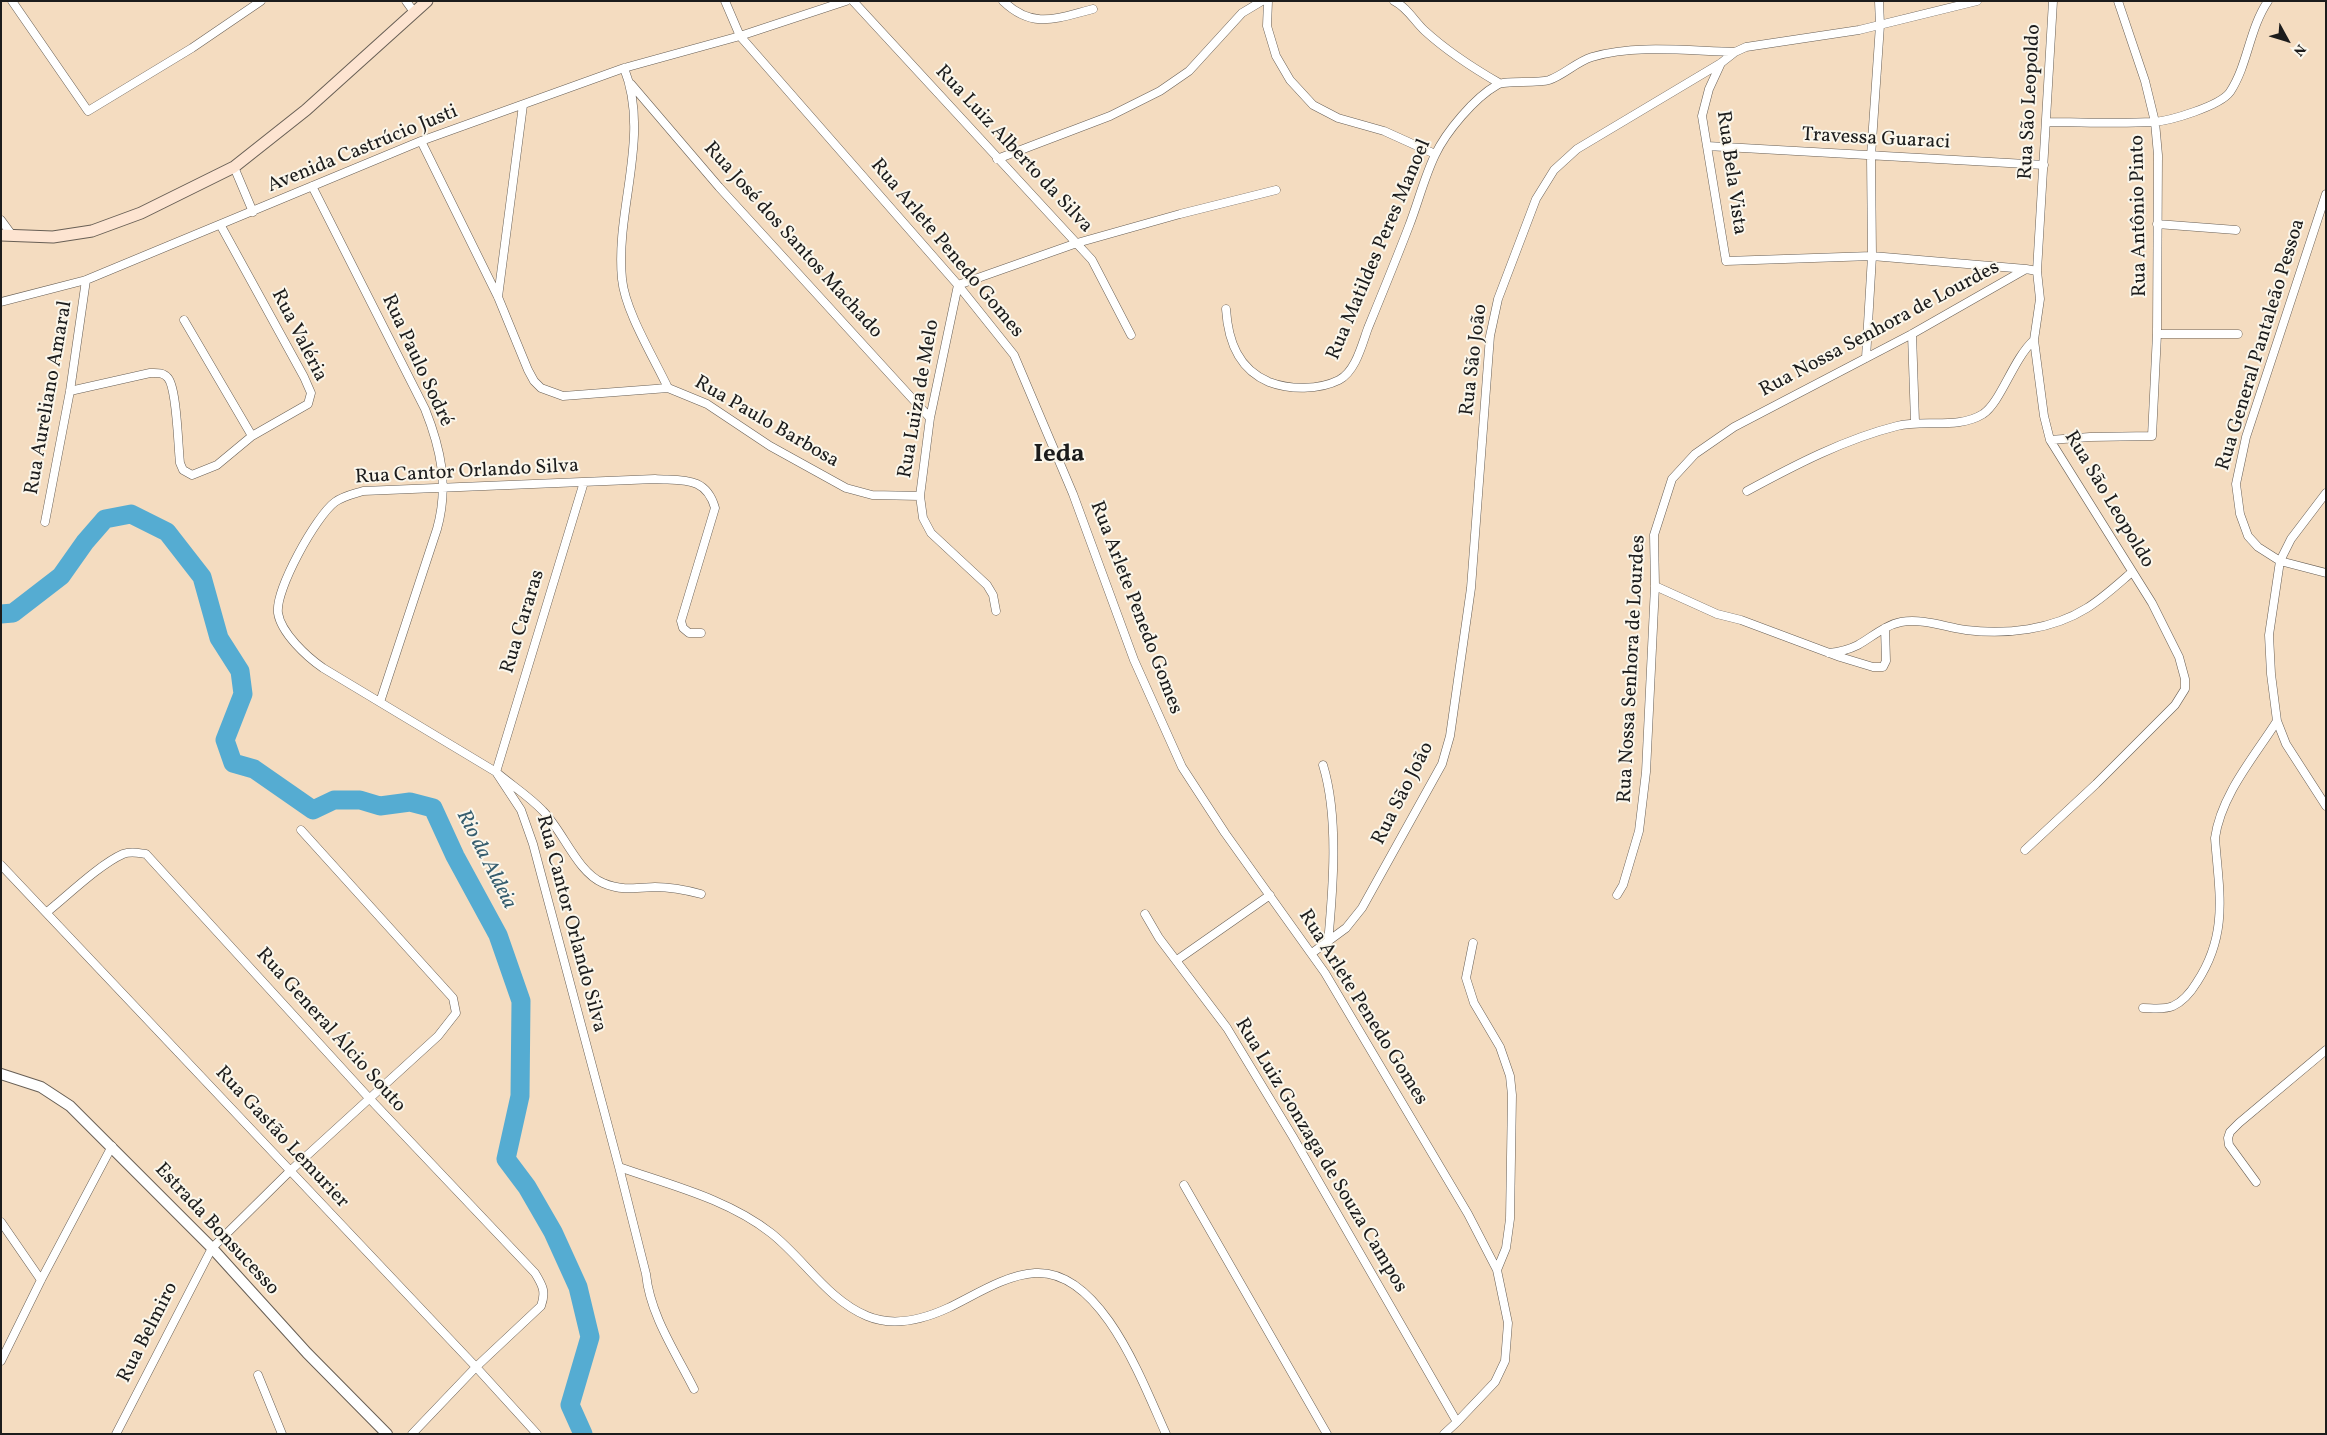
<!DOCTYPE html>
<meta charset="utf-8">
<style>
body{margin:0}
#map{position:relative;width:2327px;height:1435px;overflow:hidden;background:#f4dcc0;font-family:Vollkorn,serif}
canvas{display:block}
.frame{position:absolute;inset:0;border:2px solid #1c1c1c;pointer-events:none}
.north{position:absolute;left:2262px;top:15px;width:50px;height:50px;-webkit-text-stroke:4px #fbf7ec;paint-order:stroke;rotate:129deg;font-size:14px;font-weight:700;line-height:20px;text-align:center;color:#1c1c1c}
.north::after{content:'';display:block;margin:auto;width:18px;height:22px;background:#1c1c1c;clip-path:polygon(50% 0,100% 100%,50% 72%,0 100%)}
</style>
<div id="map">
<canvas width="2327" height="1435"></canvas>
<div class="frame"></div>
<div class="north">N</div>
</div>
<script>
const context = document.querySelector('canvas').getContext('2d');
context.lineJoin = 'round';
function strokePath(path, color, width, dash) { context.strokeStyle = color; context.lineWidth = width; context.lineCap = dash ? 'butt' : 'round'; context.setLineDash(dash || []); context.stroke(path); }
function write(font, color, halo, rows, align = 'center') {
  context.font = font + ' Vollkorn,serif'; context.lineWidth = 4; context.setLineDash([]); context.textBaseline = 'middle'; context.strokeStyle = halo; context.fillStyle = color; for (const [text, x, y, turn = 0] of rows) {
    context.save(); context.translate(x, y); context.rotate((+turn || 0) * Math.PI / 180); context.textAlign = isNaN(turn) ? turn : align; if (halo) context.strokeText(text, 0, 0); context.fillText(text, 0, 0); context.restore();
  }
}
const river = new Path2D(`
 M1,614l12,-1 48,-37 24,-34 20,-23 26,-5 36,18 35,45 17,61 21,33 3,23 -18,46 8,23 21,6 59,41 21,-10h26l20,6 30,-4 23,6 22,48 43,79 23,66 -1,95 -14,63 21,28 26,45 25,55 12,50 -20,68 13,29`);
const minor = new Path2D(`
 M12,1l76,110 104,-63 69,-47
 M406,1l8,11
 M725,1l15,35 218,249 56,70 59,139 61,166 48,107 43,66 100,140 143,241 29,56 11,53 -3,38 -10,21 -38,40 -13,12
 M853,1l239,259 39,75
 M1003,1c30,29 54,17 90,8
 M1268,1l-1,25 9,30 14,24 23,25 25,13 46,13 51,23
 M1394,1c14,7 20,20 31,30 22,20 48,37 74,52
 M1721,63l-12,26 -7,27 24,145 146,-5 154,13
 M624,68c27,68 -9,141 -2,211 3,32 32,79 46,109
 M631,84l88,103 211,231
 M2046,122c35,0 71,2 107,0 17,-1 67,-16 77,-30 18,-27 19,-63 38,-91
 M421,141l77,156 30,73 6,11 7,7 22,8 105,-8 39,16 63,42 76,42 26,7 48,1
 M1707,146l337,19
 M997,159l113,-43 50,-25 29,-20 53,-58 20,-12
 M234,167l19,45
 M312,186l113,223c16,40 24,77 12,120l-57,173
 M2326,194l-80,243 -10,47 4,30 8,22 10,11 22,14 46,12
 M1,220l11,15
 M2157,224l79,6
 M498,297l25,-192
 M1,302l85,-22 335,-139 203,-73 116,-32 106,-35
 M1226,309c2,32 12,60 43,73 21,8 50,8 70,-2 17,-9 23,-36 29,-52 14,-34 28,-68 41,-102 9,-23 15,-48 26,-71 11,-23 39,-57 62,-70 7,-5 39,-1 52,-5 15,-5 27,-18 43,-23 43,-13 98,-6 143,-5
 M184,320l68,116
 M1912,334l3,88
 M2157,334h81
 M1866,358l6,-102 -1,-100 9,-131 -1,-24
 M70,391l80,-18c6,0 13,-1 18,5 9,11 10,68 12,85l3,7 9,5 25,-10 35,-29 56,-32 3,-11 -7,-16 -83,-151
 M2050,440l40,-3 62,-1 5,-102 1,-179 -3,-33 -10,-41 -27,-80
 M584,482l-88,290c15,13 33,24 47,39 20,20 34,61 60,72 18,8 34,5 52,4 16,0 31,3 46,7
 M1747,491c48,-26 98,-52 150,-65 28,-7 60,4 86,-12 18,-12 30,-55 51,-74
 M2326,493l-35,46 -11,22 -11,74 2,39 6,47 9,23 40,62
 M45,522l25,-131 16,-111
 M1655,586l62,28 24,6 99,37 33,10h10l3,-6 -1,-33
 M996,611l-3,-16 -6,-10 -56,-52 -8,-15 -3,-22 10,-78 28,-133 119,-42 103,-29 96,-24
 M1829,653c10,-1 19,-3 29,-8 14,-8 27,-20 43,-23 21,-4 44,5 65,8 40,5 86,0 121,-22 16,-10 31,-24 45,-36
 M1323,765c16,52 10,124 5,178
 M2025,850l71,-66 79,-79 10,-16v-10l-6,-22 -27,-54 -102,-163 -6,-24 -10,-76 6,-41 -3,-28 16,-270
 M1,865l475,502 61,67
 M1617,895l6,-10 16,-54 7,-59 9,-186 -1,-51 18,-56 23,-25 39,-27 178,-93 114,-65 11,2
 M47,912c20,-16 53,-48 76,-58 8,-3 15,-1 23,0l223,244 166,175c8,13 11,19 6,33l-65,61 -64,67
 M1145,914l14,24 68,90 66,109 164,285
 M1473,943l-7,35 8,25 26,44 10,29 2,19 -2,124 -4,29 -9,22
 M1312,953l34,-25 16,-20 80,-144 8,-28 21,-148 19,-252 8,-37 38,-100 18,-29 23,-21 144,-86 14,-11 11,-5 113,-17 118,-29
 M1177,960l93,-65
 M2143,1008c9,0 22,2 30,-2 11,-5 18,-14 24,-24 32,-49 22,-90 18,-144 6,-43 39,-81 62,-117
 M619,1167c51,18 109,32 152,66 33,26 57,67 96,83 26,11 57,3 81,-8 27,-13 57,-33 87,-35 67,-4 108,111 131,161
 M2256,1182l-27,-37 -1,-7 2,-6 9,-9 87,-73
 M1184,1185l143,249
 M1,1222l40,58
 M1,1361l40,-81 71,-134
 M258,1375l24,59
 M694,1389c-18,-36 -44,-74 -48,-115l-27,-107 -86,-323 -12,-34 -25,-38 -173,-104c-16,-11 -42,-35 -45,-55 -3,-23 38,-97 57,-111 8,-6 18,-8 28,-11l292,-12c28,2 51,-3 60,29l-34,113 2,7 6,5h12
 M116,1434l96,-186 78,-77 148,-135 18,-23 -3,-15 -152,-168`);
const tertiary = new Path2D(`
 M1,1074l40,13 29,19 142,142 95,105 80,81`);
const secondary = new Path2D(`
 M1,235l52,2 39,-6 49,-18 93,-46 72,-57 121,-109`);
const streetNames = [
 ["Rua São Leopoldo",2031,102,-87],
 ["Travessa Guaraci",1876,140,3],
 ["Avenida Castrúcio Justi",363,150,-22],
 ["Rua Luiz Alberto da Silva",1013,150,47],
 ["Rua Bela Vista",1730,173,82],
 ["Rua Antônio Pinto",2140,216,-91],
 ["Rua José dos Santos Machado",792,241,48],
 ["Rua Arlete Penedo Gomes",946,249,50],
 ["Rua Matildes Peres Manoel",1380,250,-67],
 ["Rua Nossa Senhora de Lourdes",1880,330,-28],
 ["Rua Valéria",298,336,63],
 ["Rua General Pantaleão Pessoa",2262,345,-73],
 ["Rua São João",1475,360,-83],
 ["Rua Paulo Sodré",416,361,65],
 ["Rua Aureliano Amaral",50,398,-80],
 ["Rua Luiza de Melo",920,399,-80],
 ["Rua Paulo Barbosa",766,423,30],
 ["Rua Cantor Orlando Silva",467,473,-3],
 ["Rua São Leopoldo",2108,500,59],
 ["Rua Arlete Penedo Gomes",1135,608,69],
 ["Rua Cararas",524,622,-73],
 ["Rua Nossa Senhora de Lourdes",1633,669,-87],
 ["Rua São João",1404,794,-63],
 ["Rua Cantor Orlando Silva",570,924,75],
 ["Rua Arlete Penedo Gomes",1362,1008,58],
 ["Rua General Álcio Souto",330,1031,48],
 ["Rua Gastão Lemurier",281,1138,47],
 ["Rua Luiz Gonzaga de Souza Campos",1320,1156,59],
 ["Estrada Bonsucesso",216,1230,47],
 ["Rua Belmiro",149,1333,-63]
];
const waterNames = [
 ["Rio da Aldeia",485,860,63]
];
const districtNames = [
 ["Ieda",1059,456]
];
strokePath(river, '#55acd2', 19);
strokePath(minor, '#685f55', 9);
strokePath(tertiary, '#685f55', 12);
strokePath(secondary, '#685f55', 13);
strokePath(minor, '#fff', 8);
strokePath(tertiary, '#fff', 10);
strokePath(secondary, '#fde4d1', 11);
write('20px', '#1c1c1c', '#fbf7ec', streetNames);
write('italic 21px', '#365d6e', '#fbf7ec', waterNames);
write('bold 25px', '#1c1c1c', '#fbf7ec', districtNames);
</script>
